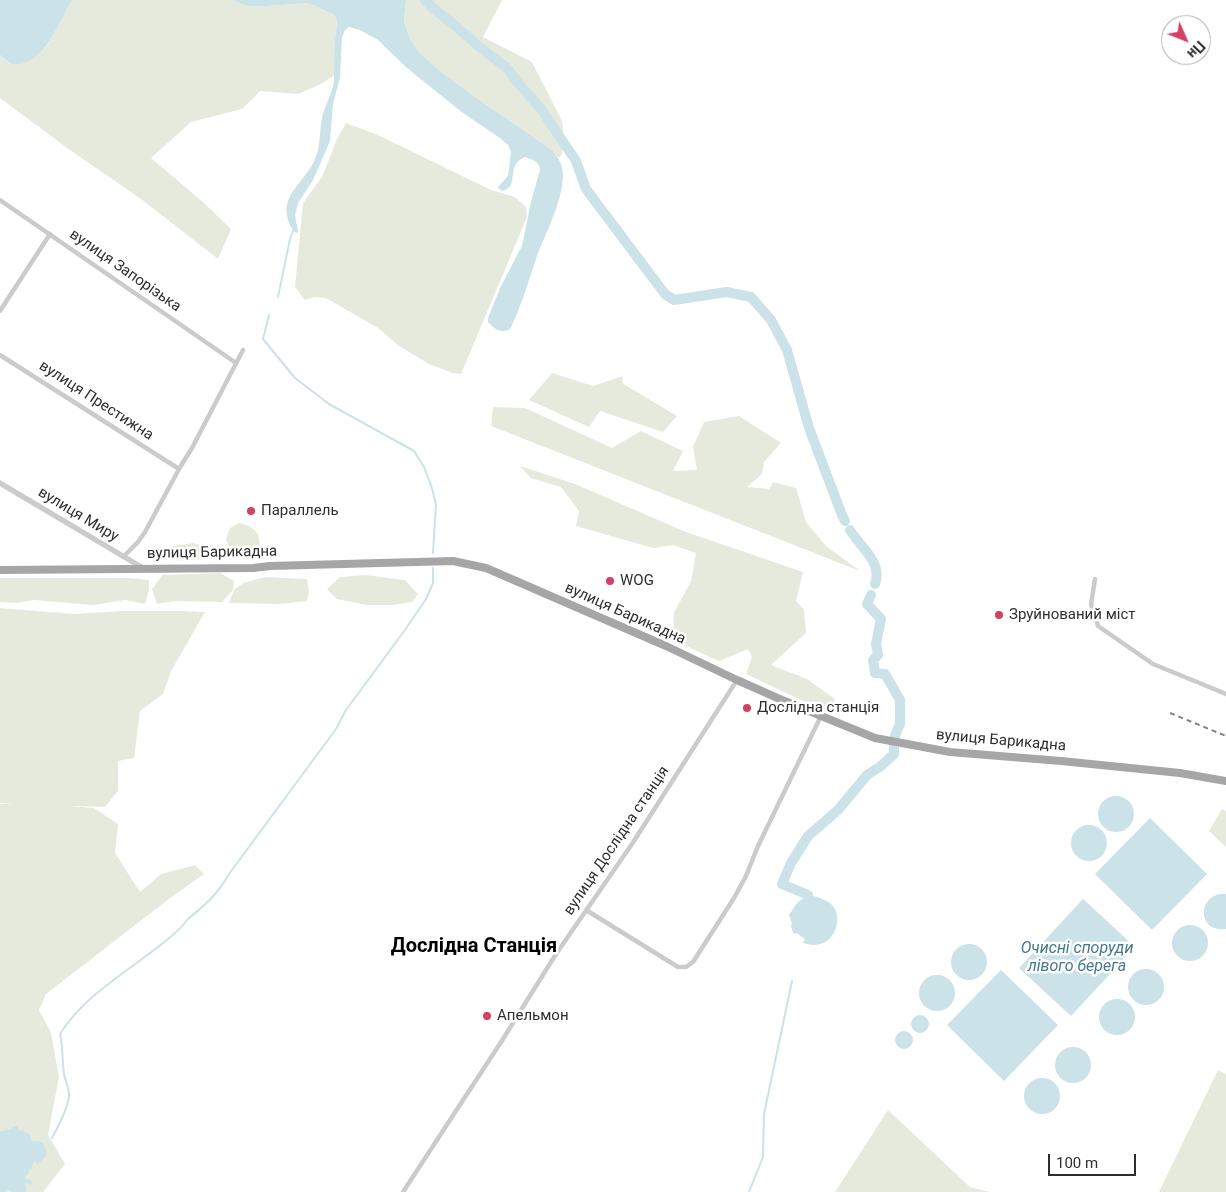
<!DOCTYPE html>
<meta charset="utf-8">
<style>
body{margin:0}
#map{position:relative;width:1226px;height:1192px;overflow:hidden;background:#fff;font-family:Roboto,sans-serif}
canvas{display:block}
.north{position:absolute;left:1161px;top:15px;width:50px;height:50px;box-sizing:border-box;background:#fff;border:1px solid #ababab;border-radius:50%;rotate:134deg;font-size:14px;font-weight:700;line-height:20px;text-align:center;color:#2e2e2e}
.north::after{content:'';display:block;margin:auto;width:18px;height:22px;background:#d54163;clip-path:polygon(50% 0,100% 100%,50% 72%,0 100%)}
.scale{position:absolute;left:1048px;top:1154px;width:88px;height:22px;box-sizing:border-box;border:2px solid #2e2e2e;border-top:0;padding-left:6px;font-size:15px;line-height:18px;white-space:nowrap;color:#2e2e2e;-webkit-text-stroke:4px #fff;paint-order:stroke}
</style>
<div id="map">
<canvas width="1226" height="1192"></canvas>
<div class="north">Пн</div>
<div class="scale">100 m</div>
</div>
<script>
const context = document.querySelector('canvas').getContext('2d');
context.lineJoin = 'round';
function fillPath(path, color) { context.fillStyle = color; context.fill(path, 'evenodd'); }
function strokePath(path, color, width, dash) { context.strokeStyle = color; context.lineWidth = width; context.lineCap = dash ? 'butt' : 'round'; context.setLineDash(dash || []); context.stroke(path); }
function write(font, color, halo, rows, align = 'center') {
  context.font = font + ' Roboto,sans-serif'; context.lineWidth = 5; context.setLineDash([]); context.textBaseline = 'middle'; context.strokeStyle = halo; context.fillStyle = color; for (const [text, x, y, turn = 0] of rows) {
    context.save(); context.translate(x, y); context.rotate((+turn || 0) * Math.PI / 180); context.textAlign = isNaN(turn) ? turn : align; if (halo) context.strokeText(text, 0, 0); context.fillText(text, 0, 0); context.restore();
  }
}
const green = new Path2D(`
 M73,0h160l34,6 38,-3 11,3 11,4 6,4 3,4 1,6 -2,16v35l-14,9 -23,10 -38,-3 -18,18 -51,13 -40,36 53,45 27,26 -13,30 -77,-60 -71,-49 -70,-52v-43l8,7 37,-14 6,-9 16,-30z
 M406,0h96l-19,37 49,25 30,59 2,17 -2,16 -3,4 -7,-8 -81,-56 -32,-24 -18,-16 -11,-14 -6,-19z
 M346,123l32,12 113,55 24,7 11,10 1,10 -66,157 -8,-1 -24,-9 -30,-18 -21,-18 -52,-30 -11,-1 -10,3 -10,-13 8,-84 19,-26 15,-38z
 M552,373l41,13 30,-10 -1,7 55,33 -14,16 -63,-21 -11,16 -60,-27z
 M493,407l32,1 87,40 29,-17 42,20 -10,20 24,-1 -4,-23 11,-25 35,-6 42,27 -17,19 -2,12 -15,13 22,2 4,-7 23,6 10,34 20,24 34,25 -369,-145z
 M520,466l55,18 111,48 117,40 -7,29 8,9 2,23 -35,32 36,14 28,20 -4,15 -85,-40 6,-17 -4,-8 -29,12 -46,-21 1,-27 17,-32 5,-28 -23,-8 -20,3 -77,-22 3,-15 -18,-24 -30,-9z
 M239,523c4,1 9,2 13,5 9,6 9,17 4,27l-19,1 -7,-6 -4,-11 4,-11z
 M193,543l10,3h17v10c-17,5 -45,5 -62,3l-2,-7 6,-4z
 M220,573l14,8 -1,9 -11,12 -47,-1 -18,3 -5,-15 10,-14z
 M365,575l40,5 13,14 -6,8 -20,3h-25l-30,-6 -10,-10 13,-12z
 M265,577l42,2 2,12 -2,10 -28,3 -50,-1 5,-13 9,-7z
 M0,578h130l19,2v10l-4,14 -20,-4 -32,5 -59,-5 -18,3 -16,-1z
 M0,608l73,6 50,-3h61l21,1 -34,59 -8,23 -23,17 -6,47 -16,3v30l-13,16 -39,-1 28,2 24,16 -3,29 25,39 21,-18 34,-9 9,9 -34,24 -124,96 -7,16 12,23 8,44 -11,58 17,29 -22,28h-43v-388h14l-14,-1z
 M1222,809l4,2v36l-17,-16z
 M1218,1070l8,4v118h-67z
 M888,1110l82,77 19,5h-154z`);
const water = new Path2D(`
 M0,0h73c-16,22 -22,53 -49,63 -4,1 -8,2 -11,1 -5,-1 -9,-6 -13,-9z
 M233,0h173l-2,21 6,19 11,14 18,16 32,24 81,56c6,7 10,13 11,23 1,24 -16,58 -25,80 -9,26 -16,52 -28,76 -9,5 -16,0 -22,-7v-4l12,-30 22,-42 9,-44 9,-32c-1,-9 -7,-10 -15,-13 -21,9 -4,28 -22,34l-4,-2 -1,-2 10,-11 3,-24 -3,-7 -8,-7 -37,-25 -45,-36 -12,-10 -28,-27 -18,-10 -11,-3 -4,3 -3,7 -2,40 -7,27 -3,37 -17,39 -15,23 -3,12 3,17 -2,1c-7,-5 -11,-19 -9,-28 3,-16 21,-29 28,-46 6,-13 4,-27 7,-41 3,-13 10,-24 12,-37l1,-41 2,-16 -1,-6 -3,-4 -17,-8 -11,-3 -38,3h-19z
 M1098 814a18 18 0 1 1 36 0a18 18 0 1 1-36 0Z
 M1150,818l57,56 -55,56 -57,-56z
 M1071 843a18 18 0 1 1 36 0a18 18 0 1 1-36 0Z
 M1219,894h7v35c-25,4 -31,-28 -7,-35z
 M808,895c8,1 20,5 25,11 9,12 3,32 -10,37 -7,3 -13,2 -20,0l2,-4 -7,-5 -5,-1 -2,-7 1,-3 -3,-8 8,-12z
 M1083,899l52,48 -64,69 -52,-48z
 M1172 943a18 18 0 1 1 36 0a18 18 0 1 1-36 0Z
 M951 962a18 18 0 1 1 36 0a18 18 0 1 1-36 0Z
 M1128 987a18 18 0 1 1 36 0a18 18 0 1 1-36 0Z
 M1001,970l57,55 -54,56 -57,-56z
 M919 993a18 18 0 1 1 36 0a18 18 0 1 1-36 0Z
 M1099 1017a18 18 0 1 1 36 0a18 18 0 1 1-36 0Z
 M911 1024a9 9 0 1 1 18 0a9 9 0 1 1-18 0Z
 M895 1040a9 9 0 1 1 18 0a9 9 0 1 1-18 0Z
 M1055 1065a18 18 0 1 1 36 0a18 18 0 1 1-36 0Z
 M1024 1096a18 18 0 1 1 36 0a18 18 0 1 1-36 0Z
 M17,1126l2,4 5,1 1,2h3l3,4 1,5 6,-1 6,3c4,12 2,12 -6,20l-4,-3 -3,8h-3l1,4 -4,4v2l6,1 1,2v3l-6,-2v9h-15l-2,-2 -4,2h-5v-61l7,-1z`);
const stream = new Path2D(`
 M278,297l12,-58 3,-8
 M269,315l-6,24 32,39 34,26 85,47 10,16 7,18 5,19 -3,49
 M52,1138c6,-11 15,-29 17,-41 1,-8 -4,-16 -5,-23 -2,-14 -1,-27 -4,-40 28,-44 77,-67 115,-101 5,-4 9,-9 13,-14 17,-14 30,-25 41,-45l107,-145 10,-19 59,-80 21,-31 7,-16v-15
 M749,1192l14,-35 1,-43 28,-133`);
const river = new Path2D(`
 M425,0l8,8 25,20 24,21 24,18 13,17 22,25 35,52 10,28 79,105 9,6 53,-8 24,5 20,23 16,30 22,78 33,87 3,6
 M850,530c10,17 33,32 25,54
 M871,595l-4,9 14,15 -5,25 2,11 -5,5 2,13 10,1 15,26v24l-4,9 -1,3
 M808,895l-26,-11 9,-21 17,-27 30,-26 29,-35 14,-9 13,-12v-7`);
const minor = new Path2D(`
 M0,200l236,163
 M0,311l50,-77
 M0,355l179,114
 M123,557l15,-15 7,-10 34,-63 13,-21 51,-98
 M1095,579l-4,25 7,22 55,38 73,30
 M586,910l92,57h8l7,-5 41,-64 12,-22 12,-30 63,-130
 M403,1192l100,-153 53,-85 76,-110 105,-164`);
const tertiary = new Path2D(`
 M0,483l143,85`);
const primary = new Path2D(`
 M0,570l253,-2 17,-2 183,-5 33,7 180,78 71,34 45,20 93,38 75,14 111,9 119,12 46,8`);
const rail = new Path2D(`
 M1170,713l56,23`);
const markers = [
 [251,511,5,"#d54163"],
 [610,581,5,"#d54163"],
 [999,615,5,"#d54163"],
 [747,708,5,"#d54163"],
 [487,1016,5,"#d54163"]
];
const streetNames = [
 ["вулиця Запорізька",125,271,35],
 ["вулиця Престижна",96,401,33],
 ["вулиця Миру",78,515,31],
 ["вулиця Барикадна",212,553,-1],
 ["вулиця Барикадна",625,614,24],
 ["вулиця Барикадна",1001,741,5],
 ["вулиця Дослідна станція",617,841,-56]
];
const poiNames = [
 ["Параллель",261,511],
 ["WOG",620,581],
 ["Зруйнований міст",1009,615],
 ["Дослідна станція",757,708],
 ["Апельмон",497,1016]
];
const waterNames = [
 ["Очисні споруди",1077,949],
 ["лівого берега",1077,967]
];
const districtNames = [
 ["Дослідна Станція",474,947]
];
fillPath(green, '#e6eadd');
fillPath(water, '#cbe2e8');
strokePath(stream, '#cbe2e8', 2);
strokePath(river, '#cbe2e8', 10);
strokePath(minor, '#cbcbcb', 4.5);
strokePath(tertiary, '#cbcbcb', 5.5);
strokePath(primary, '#a6a6a6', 8);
strokePath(rail, '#838383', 2, [5, 4]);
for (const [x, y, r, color] of markers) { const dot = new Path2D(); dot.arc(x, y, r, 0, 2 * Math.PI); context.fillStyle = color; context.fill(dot); strokePath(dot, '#fff', 2); }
write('15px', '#2e2e2e', '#fff', streetNames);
write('15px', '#2e2e2e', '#fff', poiNames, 'left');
write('italic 16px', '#447989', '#fff', waterNames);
write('bold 20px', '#000', '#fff', districtNames);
</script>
